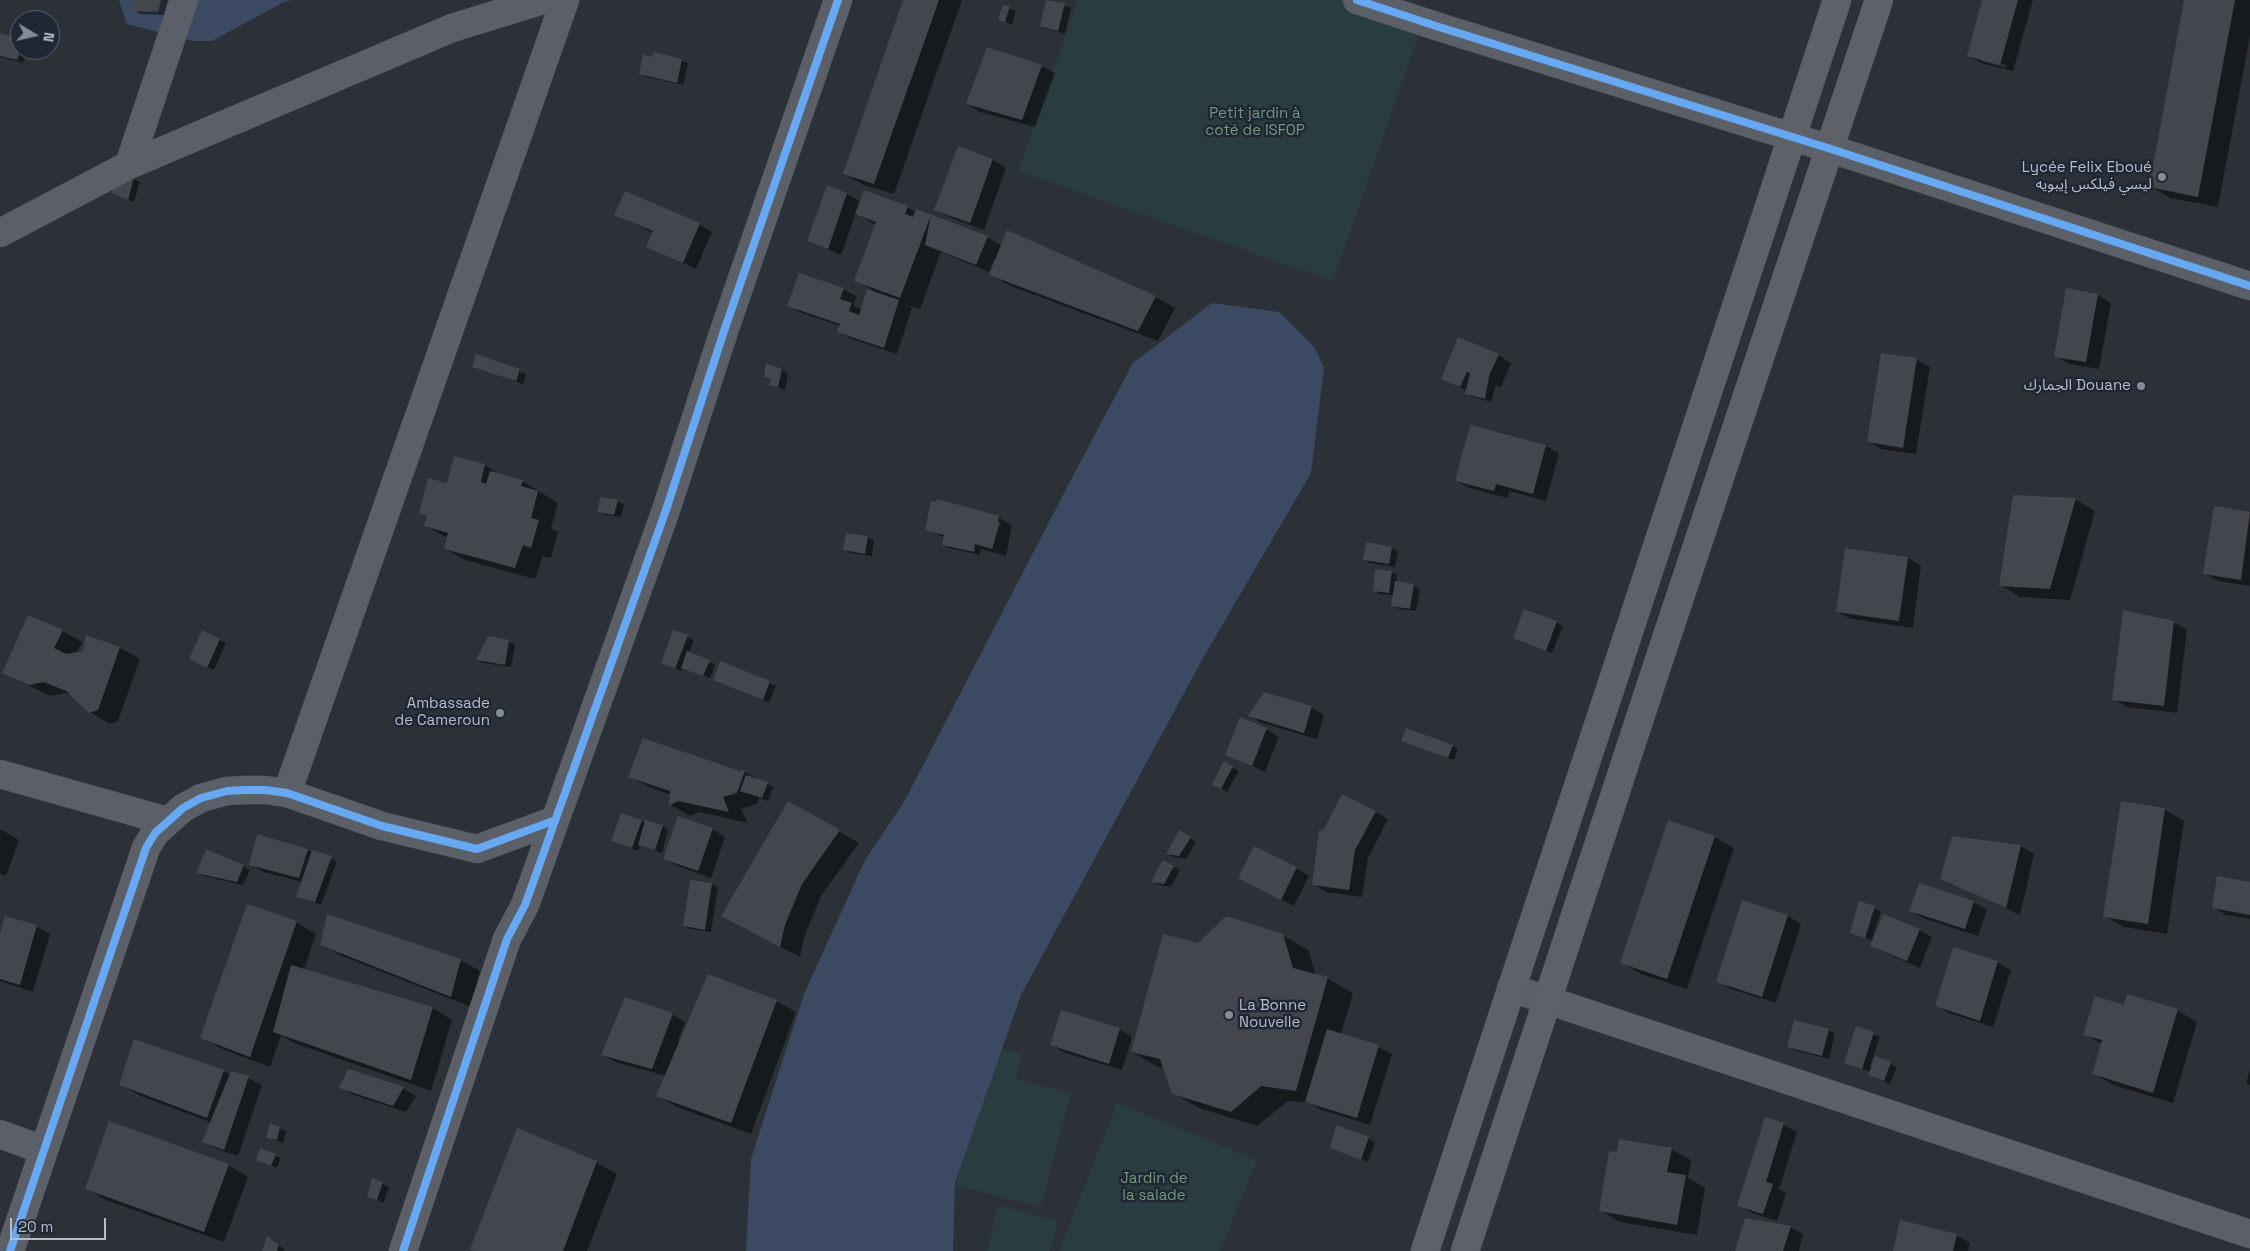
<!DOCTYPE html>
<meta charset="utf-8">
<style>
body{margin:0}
#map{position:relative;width:2250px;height:1251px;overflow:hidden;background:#2c3138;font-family:"Space Grotesk",sans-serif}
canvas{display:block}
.north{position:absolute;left:10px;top:10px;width:50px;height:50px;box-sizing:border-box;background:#1f2734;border:1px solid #5b6370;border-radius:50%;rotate:99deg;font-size:14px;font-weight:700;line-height:20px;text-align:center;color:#b6bdc9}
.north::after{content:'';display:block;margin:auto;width:18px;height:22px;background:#868c96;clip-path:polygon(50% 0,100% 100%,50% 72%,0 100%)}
.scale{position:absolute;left:10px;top:1218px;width:96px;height:22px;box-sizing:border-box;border:2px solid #b6bdc9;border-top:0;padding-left:6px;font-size:15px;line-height:18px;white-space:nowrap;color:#b6bdc9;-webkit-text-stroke:4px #1f2734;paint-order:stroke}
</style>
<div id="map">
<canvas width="2250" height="1251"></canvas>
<div class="north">N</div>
<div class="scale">20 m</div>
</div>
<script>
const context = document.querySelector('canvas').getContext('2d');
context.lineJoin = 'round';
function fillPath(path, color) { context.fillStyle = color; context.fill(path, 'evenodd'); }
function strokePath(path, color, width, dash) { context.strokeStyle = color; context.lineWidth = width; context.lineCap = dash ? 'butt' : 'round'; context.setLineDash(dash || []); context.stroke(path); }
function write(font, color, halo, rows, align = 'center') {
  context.font = font + ' "Space Grotesk","Noto Sans Arabic",sans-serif'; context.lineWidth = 5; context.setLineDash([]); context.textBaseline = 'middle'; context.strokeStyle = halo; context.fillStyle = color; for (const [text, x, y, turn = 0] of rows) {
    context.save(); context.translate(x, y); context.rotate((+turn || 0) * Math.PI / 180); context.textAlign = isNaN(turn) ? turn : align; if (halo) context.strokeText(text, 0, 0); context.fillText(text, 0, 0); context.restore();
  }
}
const green = new Path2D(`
 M1078,0h299l48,17 -92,264 -315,-110z
 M993,1046l29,8 -6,25 55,14 -30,114 -85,-22z
 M1117,1103l140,57 -37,91h-161z
 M998,1205l60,16 -8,30h-63z`);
const water = new Path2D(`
 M119,0h174l-9,2 -72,39h-19l-66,-17z
 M1212,303l67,9 36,36 9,20 -13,105 -108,185 -182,337 -66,188 -2,68h-207l5,-92 53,-165 61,-134 39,-58 172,-332 57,-107z`);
const shadow = new Path2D(`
 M134,0h34l-4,15 -24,-1 -6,-4z
 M904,0h58l-68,194 -30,-9 -20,-11z
 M1047,0l24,8 -6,26 -24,-8z
 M1983,0h50l-20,71 -32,-8 -13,-8zM1981,58l25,7v3l-25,-7z
 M2185,0h65v36l-32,171 -48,-9 -20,-12z
 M1004,6l12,5 -4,14 -12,-6z
 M0,34l20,16h8l-5,13 -23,-6z
 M987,49l55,17 13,7 -20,54 -55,-15 -13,-8z
 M655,53l33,10 -5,22 -36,-8 -6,-4z
 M958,147l35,13 13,8 -22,62 -35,-13 -13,-7z
 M120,174l20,8 -6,20 -22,-9z
 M827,187l20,7 14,8 46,5 9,5 71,25 15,9 6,-14 148,65 19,11 -17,33 -147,-55 -20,-11 6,-15 -3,-1 -5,13 -48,-20 -21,57 -16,-5 8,4 -15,46 -45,-15 -13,-7 2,-6 -39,-13 -13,-7 54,-17 13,7 -2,10 8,4 15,-17 -21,-13 20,-55 -20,-12 -15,42 -33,-15z
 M616,215l83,9 13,8 -16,37 -48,-23 6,-13z
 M2098,295l13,8 -12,66 -30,-5 -13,-8z
 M1882,354l35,6 13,7 -14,87 -35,-5 -13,-8z
 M477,355l49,19 -3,10 -49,-18z
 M1498,355l13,8 -10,24 -5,-2 -5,17 -18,-5 -7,-4 1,-2 -25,-13z
 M782,370l6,4 -3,16 -14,-6 1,-4 -7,-4z
 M1546,446l13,7 -13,48 -37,-10 -1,7 -39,-10 -13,-7z
 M455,458l30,7 17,11 20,5 36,22 -7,25 7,4 -7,26 -8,-2 -8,23 -70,-19 -20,-11 3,-11 -22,-12 2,-9 -7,-4 27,-29z
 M601,498l17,3 6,4 -3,12 -16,-2 -7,-4z
 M2075,499l20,12 -25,89 -50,-3 -20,-12z
 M2215,507l35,6v73l-32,-5 -14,-8z
 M998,517l14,8 -6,31 -25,-7 -1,6 -31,-7 -6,-4 2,-6 -18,-9z
 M868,537l6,4 -2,15 -21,-3 -6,-3z
 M1392,548l6,4 -3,15 -25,-4 -6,-4z
 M1908,558l13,8 -8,62 -62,-9 -14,-7z
 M1391,572l6,3 -1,8 18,3 6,3 -4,22 -18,-2 -6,-4 2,-10 -14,-1 -6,-4z
 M1556,622l7,4 -11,27 -32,-12z
 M2173,622l14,8 -10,83 -50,-6 -13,-8z
 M62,631l20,11 -6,12 8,-1 3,-16 33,11 20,11 -22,62 -8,3 -20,-12 -17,-16 -8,-3 -15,3 -47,-23z
 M674,631l20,9 -5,13 26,12 -5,13 -27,-11 -1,4 -13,-5z
 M219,640l7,3 -12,27 -18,-8z
 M508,641l7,4 -4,22 -28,-4 -6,-3z
 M721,663l55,23 -7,17 -55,-24z
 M1311,707l13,8 -7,24 -55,-16 -13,-8z
 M1266,729l13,8 -14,35 -38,-18z
 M1403,741l49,5 6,3 -4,11z
 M1224,763l15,8 -12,21 -14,-8z
 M740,772h5l28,15 -5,14 -9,-3 -2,6 -16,5 7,14 -49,-11 -9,4 -20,-11 1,-10 -22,-8 -20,-11z
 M789,803l70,40 -38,53 -17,41 -4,20 -58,-30z
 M2164,809l20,12 -17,113 -43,-7 -20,-11z
 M1375,812l13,7 -20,39 -6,39 -36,-5 -13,-8 11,-52z
 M641,821l21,5 6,3 -6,24 -22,-8 -2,6 -26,-11z
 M0,829l19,11 -13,36 -6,-2z
 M712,829l13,8 -14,41 -33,-12 -13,-7z
 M1180,832l16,10 -10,17 -13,-2 -6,-3z
 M1714,837l20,11 -47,141 -46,-15 -19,-12z
 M1953,837l68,9 13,8 -14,61 -78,-36z
 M307,850l30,11 -16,44 -24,-9 5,-14 -38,-10 -13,-8z
 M1164,862l16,8 -9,17 -12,-2 -6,-4z
 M243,866l7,4 -7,15 -39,-9 -6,-4z
 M1296,868l13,8 -15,30 -41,-21z
 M712,884l6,4 -7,44 -21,-3 -6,-3z
 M2250,884v35l-24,-4 -13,-8z
 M1973,902l14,8 -9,26 -55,-18 -13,-8z
 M1860,903l21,8 -9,28 47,-9 13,7 -12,31 -35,-15 -13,-7 2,-5 -23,-9z
 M248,906l49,17 19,11 -12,36 129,38 19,12 -21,71 -137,-48 -13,-8 -11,32 -48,-18 -20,-11z
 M1788,916l13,8 -25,79 -45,-14 -14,-8z
 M6,917l31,10 13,7 -17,58 -33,-11v-43z
 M1282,935l26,15 8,25 11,3 26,15 -12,41 37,13 14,7 -22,71 -51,-16 -9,-6 -22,-2 -31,25 -58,-18 -26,-15 -8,-25 -7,-1 -26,-15 66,-108z
 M322,945l138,15 20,11 -9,36 -129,-51z
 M1997,962l14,8 -18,57 -44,-14 -13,-7z
 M776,1001l20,11 -45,122 -74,-27 -20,-12 9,-19 -50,-14 -13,-7 69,-41 13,8 -7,19 2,1z
 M2125,1006l52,4 20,12 -24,81 -60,-18 -20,-12 9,-29 -18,-10z
 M1794,1022l35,8 6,4 -6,25 -35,-9 -6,-3z
 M1857,1028l23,9 -10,29 2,1 4,-10 21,10 -7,17 -15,-6 -5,-6 -24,-10z
 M1119,1029l13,8 -10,33 -57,-17 -13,-8z
 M349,1070l54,18 13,8 -10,16 -52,-17 -13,-8z
 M2250,1070v15l-4,-2z
 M223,1071l8,4 17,3 14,7 -24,71 -21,-7 -13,-7 8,-19 -71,-27 -20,-11z
 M1766,1119l18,6 13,7 -18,57 7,4 -9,28 -25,-8 -13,-8z
 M270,1125l16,6 -3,12 -16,-6z
 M517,1130l80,33 20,11 -30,77h-111z
 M1368,1138l7,4 -7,20 -37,-14z
 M1671,1149l20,11 -3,18 17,10 -8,47 -77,-13 -20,-12 18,-57z
 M275,1155l6,3 -4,10 -20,-9z
 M228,1165l20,12 -24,65 -118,-42 -19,-11z
 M373,1180l16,7 -5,16 -16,-7z
 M1790,1227l13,7 -4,17h-61z
 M1956,1235l14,8 -2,8h-72z
 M274,1241l11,9 -1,1h-20z`);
const building = new Path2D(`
 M133,0h28l-3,12 -26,-1z
 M903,0h36l-65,184 -31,-10z
 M1046,0l19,3 -7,28 -18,-5z
 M1982,0h36l-18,65 -33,-9z
 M2184,0h51l-37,197 -49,-10z
 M1003,5l7,1 -5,16 -7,-2z
 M0,33l20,6 1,11 -4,10 -17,-4z
 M987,47l55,18 -20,55 -56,-16z
 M655,52l27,7 -5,24 -38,-9 4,-20 8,3z
 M958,146l35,13 -23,64 -36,-13z
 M119,172l15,5 -6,23 -17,-7z
 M827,185l20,8 -19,56 -21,-8z
 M864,190l44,16 -3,8 8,3 3,-8 72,27 -12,29 -51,-20 6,-30 -31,83 -46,-17 22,-59 -21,-8z
 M625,191l75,32 -17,40 -37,-16 7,-16 -39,-16z
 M1007,230l149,66 -18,35 -149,-56z
 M799,273l45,15 -4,11 12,4 -3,8 10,4 8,-26 32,11 -15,48 -47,-16 3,-8 -53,-18z
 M2066,288l32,6 -12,68 -32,-5z
 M1458,337l41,17 -10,22 -4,23 -20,-5 5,-21 -3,-1 -7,15 -19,-8z
 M1881,353l36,5 -14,90 -36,-6z
 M476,354l44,15 -4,12 -44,-14z
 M766,363l16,6 -4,18 -9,-2 2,-6 -7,-2z
 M1470,425l76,20 -13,49 -37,-10 -2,7 -39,-10z
 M454,456l31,8 -4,18 5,2 4,-13 33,9 -2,6 17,5 -7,27 8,2 -8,28 -8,-3 -8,23 -71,-19 4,-16 -24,-7 3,-10 -8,-3 9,-35 19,5z
 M2013,495l63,3 -26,91 -51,-3z
 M600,497l18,3 -4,15 -17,-3z
 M937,499l62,17 -1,5 2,1 -8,27 -17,-5 -1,8 -32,-7 2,-10 -19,-5 6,-29 5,1z
 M2214,506l36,6 -9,68 -38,-6z
 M846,533l22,3 -3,18 -22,-4z
 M1366,542l26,5 -3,17 -26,-4z
 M1845,548l63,9 -9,64 -63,-9z
 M1375,569l17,2 -3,22 -16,-2z
 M1395,581l19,3 -4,25 -19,-3z
 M1524,609l33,12 -11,30 -33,-13z
 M2123,610l51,11 -10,85 -52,-6z
 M28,615l35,15 -9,18 12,6 17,-3 3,-16 34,12 -22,63 -9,3 -23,-22 -22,-9 -15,3 -27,-12z
 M202,630l18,9 -13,29 -18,-9z
 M673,630l15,5 -13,34 -14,-6z
 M488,636l21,4 -4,25 -29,-5z
 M687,651l23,9 -7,16 -22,-8z
 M720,661l50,20 -7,19 -50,-20z
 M1264,692l48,14 -8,27 -56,-17z
 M1240,717l27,11 -15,38 -27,-11z
 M1406,728l47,17 -5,13 -47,-17z
 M643,738l97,33 5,-1 -8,23 -14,4 6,15 -51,-11 -9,5 1,-15 -42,-14z
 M1224,761l9,5 -12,23 -9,-4z
 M746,775l22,7 -6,16 -22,-7z
 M1342,794l34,17 -21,39 -6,40 -37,-5 7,-55 4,1z
 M788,801l52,29 -38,54 -17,41 -5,22 -59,-31z
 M2121,801l44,7 -17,116 -45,-7z
 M621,813l21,7 -10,28 -21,-7z
 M678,816l35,12 -15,43 -35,-12z
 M645,820l18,5 -8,25 -17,-5z
 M1668,820l47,16 -48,143 -47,-16z
 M1179,830l12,7 -12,19 -13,-2z
 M257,834l51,15 -9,29 -50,-13z
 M1952,836l69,9 -15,63 -66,-29z
 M1254,846l43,21 -16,33 -43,-22z
 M206,849l38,16 -7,17 -41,-9z
 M312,850l20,6 -17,46 -19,-5z
 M1163,860l11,6 -10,18 -13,-2z
 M2217,876l33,6v33l-38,-7z
 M690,880l22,3 -7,47 -22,-4z
 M1919,883l55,18 -9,28 -56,-18z
 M1742,900l46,15 -26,82 -46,-15z
 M1859,901l16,5 -10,32 -15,-5z
 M247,904l50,17 -47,136 -50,-19z
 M327,914l134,45 -10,38 -131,-52z
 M1883,914l37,15 -13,32 -37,-15z
 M5,916l32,9 -17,60 -20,-6v-46z
 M1226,916l57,18 10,34 35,9 -32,114 -35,-5 -30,26 -59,-18 -12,-35 -29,-7 32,-118 35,9z
 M1953,947l45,14 -18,60 -45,-15z
 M291,965l142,42 -22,73 -138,-48z
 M708,974l69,26 -46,123 -75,-27z
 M2127,994l51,15 -25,84 -61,-19 10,-34 -19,-5 12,-39 29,9z
 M625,997l48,16 -21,56 -51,-14z
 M1061,1010l59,18 -11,36 -59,-19z
 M1794,1020l35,9 -7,27 -35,-9z
 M1856,1026l18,6 -12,37 -18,-6z
 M1327,1029l52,16 -22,73 -52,-16z
 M134,1039l90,31 -17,48 -88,-33z
 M1875,1056l16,6 -7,19 -16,-6z
 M348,1069l56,18 -11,19 -54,-18z
 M231,1071l18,5 -25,74 -22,-8z
 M1765,1117l19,6 -18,59 7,2 -10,30 -26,-8z
 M109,1121l120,43 -25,68 -119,-43z
 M270,1123l10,4 -3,13 -11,-2z
 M1336,1125l33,12 -8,23 -31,-12z
 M517,1128l80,33 -34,90h-89l-4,-2z
 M1619,1139l53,9 -5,24 19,3 -9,50 -78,-14 10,-60 8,1z
 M260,1148l16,6 -5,12 -15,-6z
 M372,1178l11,4 -6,18 -10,-3z
 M1745,1218l46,8 -8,25h-48z
 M1900,1220l57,14 -4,17h-60z
 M267,1236l12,9 -2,6h-15z`);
const minor = new Path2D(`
 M1357,0l82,27 392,122 419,137
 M129,165l55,-165
 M0,233l129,-68 323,-137 91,-28
 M0,774l167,47
 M287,793l278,-793
 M1511,988l739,246
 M0,1134l43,16
 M10,1251l136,-403 9,-15 28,-25 18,-10 26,-7 18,-1h20l22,3 95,33 95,23 76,-28
 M403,1251l104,-312 18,-34 141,-395 58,-179 114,-331`);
const primary = new Path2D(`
 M1425,1251l412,-1251
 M1465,1251l196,-597 218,-654`);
const cycleway = new Path2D(`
 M1357,0l82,27 392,122 419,137
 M10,1251l136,-403 9,-15 28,-25 18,-10 26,-7 18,-1h20l22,3 95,33 95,23 76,-28
 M403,1251l104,-312 18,-34 141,-395 58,-179 114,-331`);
const markers = [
 [2162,177,5,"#868c96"],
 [2141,386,5,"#868c96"],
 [500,713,5,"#868c96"],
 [1229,1015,5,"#868c96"]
];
const parkNames = [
 ["Petit jardin à",1255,114],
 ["coté de ISFOP",1255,131],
 ["Jardin de",1154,1179],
 ["la salade",1154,1196]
];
const poiNames = [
 ["Lycée Felix Eboué",2152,168],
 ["ليسي فيلكس إيبويه",2152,185],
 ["الجمارك Douane",2131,386],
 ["Ambassade",490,704],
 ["de Cameroun",490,721],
 ["La Bonne",1239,1006,"left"],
 ["Nouvelle",1239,1023,"left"]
];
fillPath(green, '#293c3f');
fillPath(water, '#3b4a62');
fillPath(shadow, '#0007');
fillPath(building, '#43464d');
strokePath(minor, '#4a4d53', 29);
strokePath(primary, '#4a4d55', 29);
strokePath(minor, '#5b5f67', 28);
strokePath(primary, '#5e6268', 28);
strokePath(cycleway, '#66a8f1', 8);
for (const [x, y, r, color] of markers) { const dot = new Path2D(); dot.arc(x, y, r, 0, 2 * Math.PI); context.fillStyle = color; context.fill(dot); strokePath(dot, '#1f2734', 2); }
write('15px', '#6f997a', '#1f2734', parkNames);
write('15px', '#b6bdc9', '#1f2734', poiNames, 'right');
</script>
